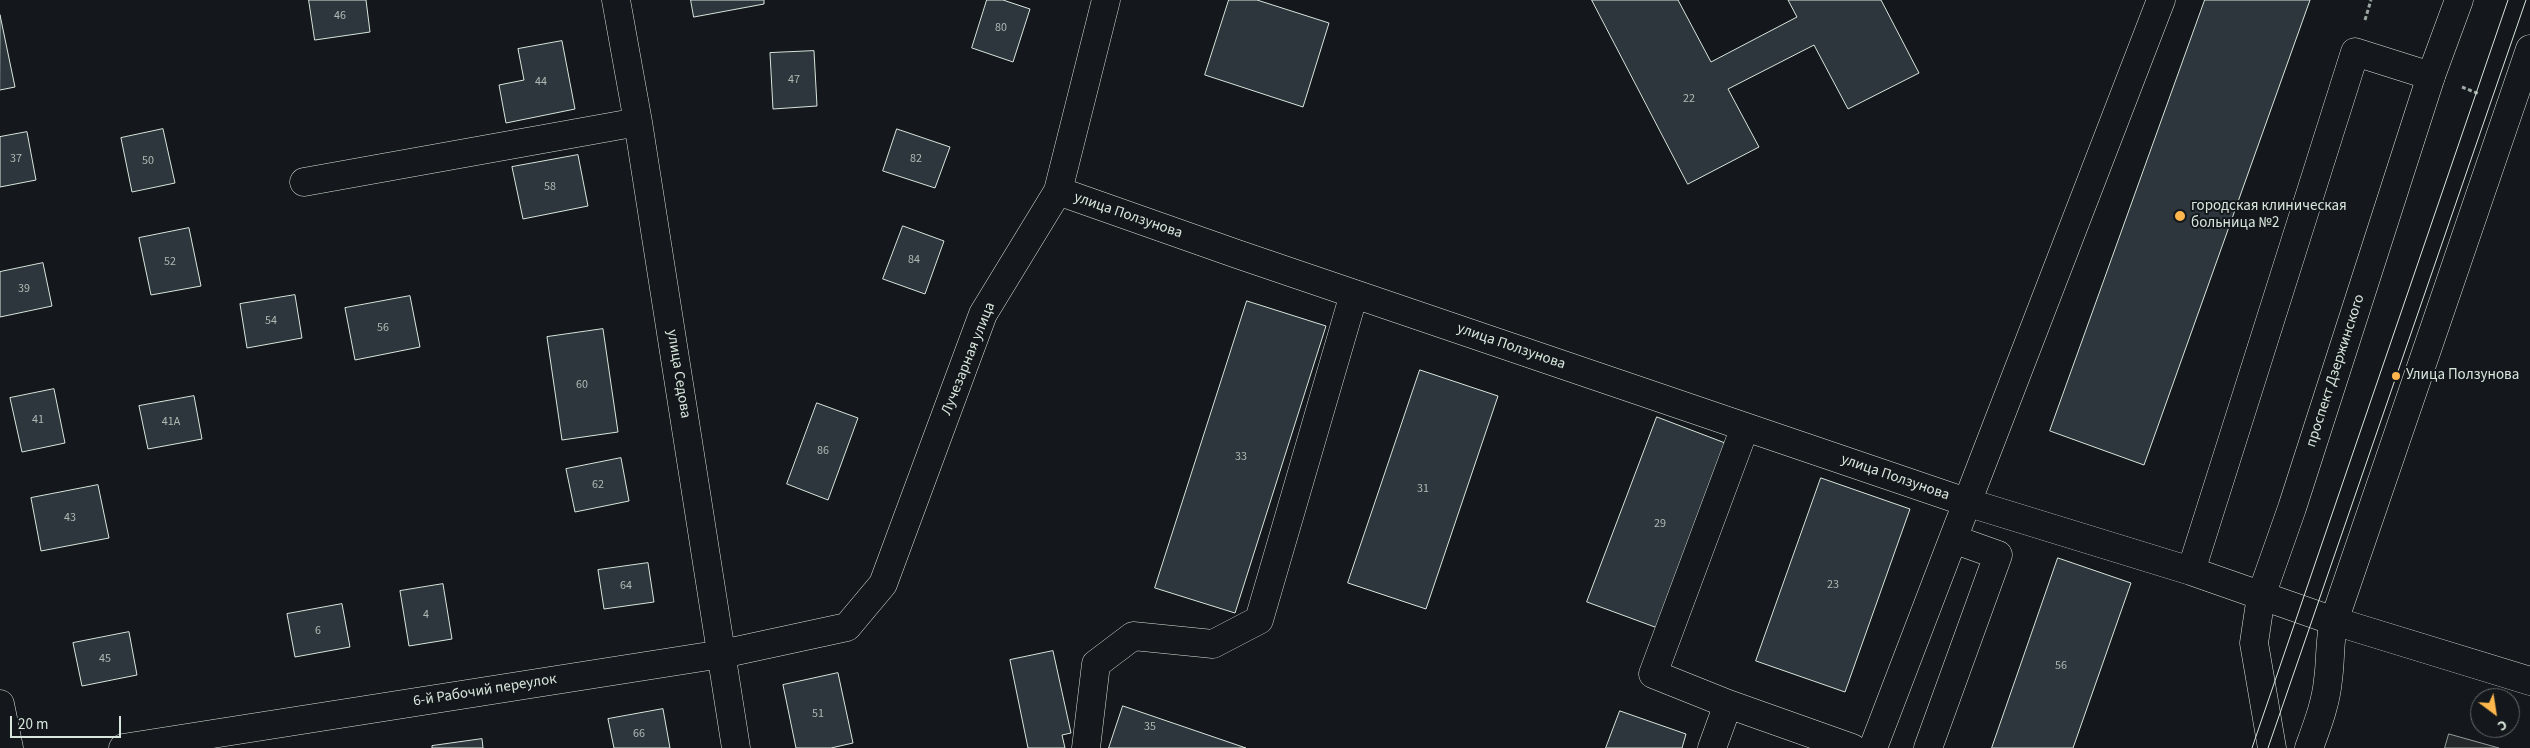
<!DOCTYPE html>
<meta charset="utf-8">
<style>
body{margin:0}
#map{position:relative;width:2530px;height:748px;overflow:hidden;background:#14181c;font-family:"Source Sans 3",sans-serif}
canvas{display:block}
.north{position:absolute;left:2470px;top:688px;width:50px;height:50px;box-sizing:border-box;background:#14181c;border:1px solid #626a69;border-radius:50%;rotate:149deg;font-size:14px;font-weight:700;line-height:20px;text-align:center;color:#d8e6dc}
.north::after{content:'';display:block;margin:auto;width:18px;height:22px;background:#ffb74d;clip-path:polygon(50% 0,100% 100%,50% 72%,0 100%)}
.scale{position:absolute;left:10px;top:716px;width:111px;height:22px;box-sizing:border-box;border:2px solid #d8e6dc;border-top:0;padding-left:6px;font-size:15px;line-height:18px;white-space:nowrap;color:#d8e6dc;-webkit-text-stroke:4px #14181c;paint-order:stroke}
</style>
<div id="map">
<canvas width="2530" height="748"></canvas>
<div class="north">С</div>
<div class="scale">20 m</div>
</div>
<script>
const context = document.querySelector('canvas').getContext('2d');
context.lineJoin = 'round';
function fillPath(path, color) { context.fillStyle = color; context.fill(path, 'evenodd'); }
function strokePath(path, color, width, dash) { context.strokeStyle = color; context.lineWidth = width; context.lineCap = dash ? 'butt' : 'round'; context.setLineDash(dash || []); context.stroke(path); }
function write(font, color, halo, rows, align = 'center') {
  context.font = font + ' "Source Sans 3",sans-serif'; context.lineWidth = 4; context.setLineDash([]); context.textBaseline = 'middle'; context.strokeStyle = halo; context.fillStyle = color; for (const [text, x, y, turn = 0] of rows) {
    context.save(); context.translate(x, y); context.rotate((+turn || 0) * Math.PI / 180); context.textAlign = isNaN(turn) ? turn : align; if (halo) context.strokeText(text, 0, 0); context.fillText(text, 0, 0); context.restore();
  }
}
const parking = new Path2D(`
 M2449,734l50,14h-54z`);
const building = new Path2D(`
 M309,0h57l4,32 -55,8z
 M691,0h73v4l-70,13z
 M987,0h16l27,9 -17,53 -41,-14z
 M1229,0h28l72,23 -26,84 -98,-32z
 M1592,0h86l33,62 86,-45 -9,-17h93l38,73 -71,36 -34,-64 -86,44 31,58 -71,37z
 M2205,0h105l-166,465 -94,-34z
 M0,15l15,72 -15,3z
 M562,41l13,68 -69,14 -7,-38 25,-5 -6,-31z
 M814,51l3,55 -44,3 -3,-56z
 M163,129l12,54 -43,9 -11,-54z
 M897,129l53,18 -15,41 -52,-17z
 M27,132l9,48 -36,7v-50z
 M578,155l10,51 -65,13 -11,-52z
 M903,226l41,15 -19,53 -42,-15z
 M189,228l12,58 -50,9 -12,-57z
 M43,263l9,43 -52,11v-45z
 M295,295l7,43 -55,10 -7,-44z
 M410,296l10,51 -65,13 -10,-52z
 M1247,301l79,25 -91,287 -80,-25z
 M603,329l15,103 -56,8 -15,-103z
 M1420,370l78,26 -72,213 -78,-26z
 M54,389l11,54 -43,9 -12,-54z
 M194,396l8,43 -54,10 -9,-43z
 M817,403l41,15 -30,82 -41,-16z
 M1657,417l76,29 -70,184 -76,-28z
 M621,458l8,43 -54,11 -9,-43z
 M1821,478l89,31 -65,183 -89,-31z
 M98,485l11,53 -68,13 -10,-53z
 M2058,558l73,25 -58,165h-81z
 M648,563l6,39 -50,7 -6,-39z
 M443,584l9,55 -43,7 -9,-55z
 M342,604l8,43 -55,10 -8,-43z
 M129,632l8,43 -55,11 -9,-43z
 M1053,651l18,82 -9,2 3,13h-37l-18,-88z
 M838,673l15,70 -22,5h-35l-13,-63z
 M1123,706l123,42h-137z
 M663,709l7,39h-56l-6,-29z
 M1620,711l66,23 -4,14h-76z
 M482,739l1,9h-51v-2z`);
const path = new Path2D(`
 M2365,20l6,-20
 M2462,87l17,7`);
const minor = new Path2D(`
 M616,0l22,122 98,626
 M304,182l334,-60
 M1058,191l179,63 729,248 225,69 143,50 196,60
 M1745,427l-92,247 75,30 124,44
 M2191,571l164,-519 76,24
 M0,704l9,44
 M123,748l599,-94 125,-27 36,-43 100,-270 75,-123 48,-191
 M1086,748l10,-84 37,-28 80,8 46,-24 95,-326
 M1712,748l16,-44
 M1873,748l80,-209
 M1928,748l70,-193 -45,-16 208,-539`);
const major = new Path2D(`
 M2272,748l-18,-105 7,-47 31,-88 139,-432 28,-76
 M2309,748c8,-22 17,-45 19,-68 3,-20 1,-39 6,-59l196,-572`);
const tram = new Path2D(`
 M2252,748l256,-748
 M2268,748l258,-748`);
const markers = [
 [2180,216,6,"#ffb74d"],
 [2396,376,5,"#ffb74d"]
];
const numberNames = [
 ["46",340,16],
 ["80",1001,28],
 ["47",794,80],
 ["44",541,82],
 ["22",1689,99],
 ["37",16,159],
 ["82",916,159],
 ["50",148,161],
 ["58",550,187],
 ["84",914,260],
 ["52",170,262],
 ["39",24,289],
 ["54",271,321],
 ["56",383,328],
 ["60",582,385],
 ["41",38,420],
 ["41А",171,422],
 ["86",823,451],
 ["33",1241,457],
 ["62",598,485],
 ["31",1423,489],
 ["43",70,518],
 ["29",1660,524],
 ["23",1833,585],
 ["64",626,586],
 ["4",426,615],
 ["6",318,631],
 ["45",105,659],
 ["56",2061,666],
 ["51",818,714],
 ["35",1150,727],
 ["66",639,734]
];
const poiNames = [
 ["городская клиническая",2191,207],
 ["больница №2",2191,224],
 ["Улица Ползунова",2406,376]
];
const streetNames = [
 ["улица Ползунова",1128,216,19],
 ["улица Ползунова",1511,347,19],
 ["Лучезарная улица",969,359,-68],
 ["проспект Дзержинского",2336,371,-72],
 ["улица Седова",678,374,81],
 ["улица Ползунова",1895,478,19],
 ["6-й Рабочий переулок",485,691,-9]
];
fillPath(parking, '#24282b');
strokePath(parking, '#939e99', 1);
fillPath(building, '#2c363c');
strokePath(building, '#d8e6dc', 1);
strokePath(minor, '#d8e6dc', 29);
strokePath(major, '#d8e6dc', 29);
strokePath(path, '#9da8a2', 3, [4, 2.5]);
strokePath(minor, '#14181c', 28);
strokePath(major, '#14181c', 28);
strokePath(tram, '#d8e6dc', 1);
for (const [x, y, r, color] of markers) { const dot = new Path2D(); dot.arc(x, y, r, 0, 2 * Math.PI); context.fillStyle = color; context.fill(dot); strokePath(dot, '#14181c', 2); }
write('12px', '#adbab4', null, numberNames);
write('15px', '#d8e6dc', '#14181c', poiNames, 'left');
write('15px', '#d8e6dc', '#14181c', streetNames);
</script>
